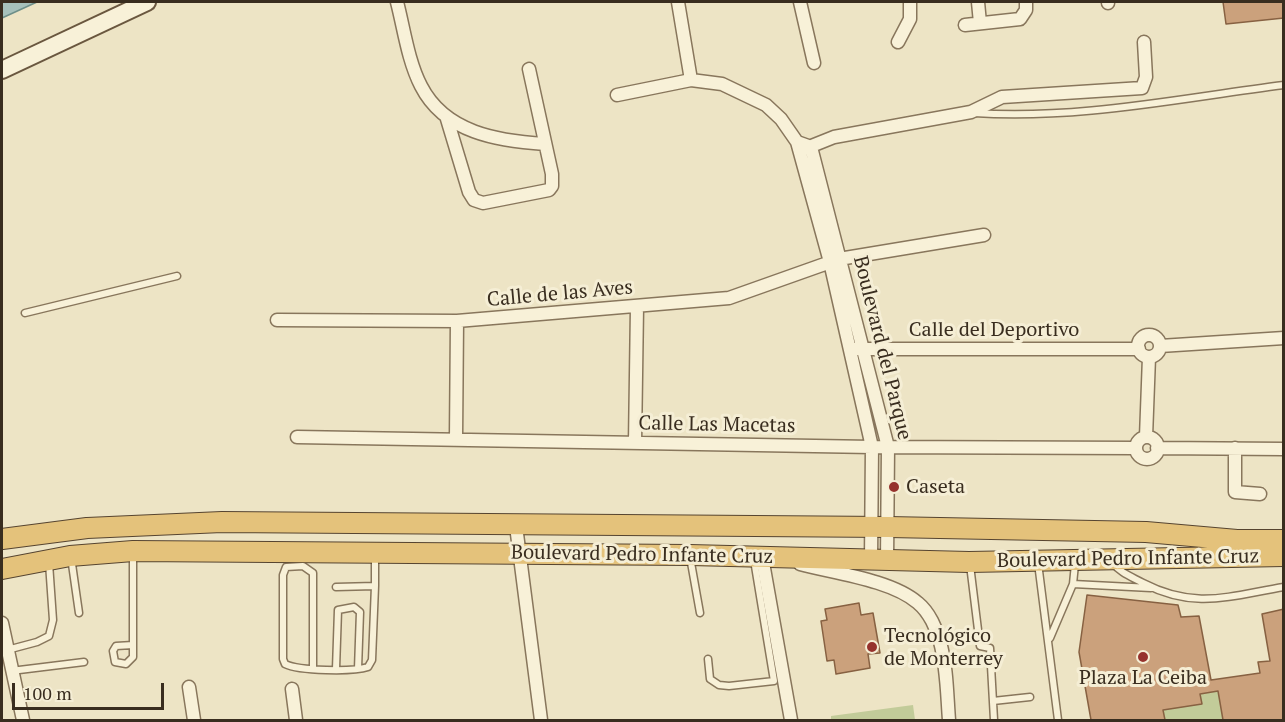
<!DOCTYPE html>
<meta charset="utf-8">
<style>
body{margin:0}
#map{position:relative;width:1285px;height:722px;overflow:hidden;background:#ede4c5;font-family:"PT Serif",serif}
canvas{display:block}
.frame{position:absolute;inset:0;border:3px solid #392d1f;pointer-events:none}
.scale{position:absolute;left:12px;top:683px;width:152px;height:27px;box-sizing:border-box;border:3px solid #392d1f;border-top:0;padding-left:8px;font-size:18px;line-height:21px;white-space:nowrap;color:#392d1f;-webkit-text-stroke:4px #f5eed5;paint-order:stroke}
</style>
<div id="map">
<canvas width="1285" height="722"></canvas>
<div class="frame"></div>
<div class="scale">100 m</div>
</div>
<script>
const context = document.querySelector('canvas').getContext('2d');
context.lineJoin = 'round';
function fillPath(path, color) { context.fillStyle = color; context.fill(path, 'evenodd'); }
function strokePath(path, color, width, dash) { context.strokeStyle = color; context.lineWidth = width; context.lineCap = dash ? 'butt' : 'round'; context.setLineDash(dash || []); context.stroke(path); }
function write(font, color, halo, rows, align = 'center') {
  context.font = font + ' "PT Serif",serif'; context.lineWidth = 6; context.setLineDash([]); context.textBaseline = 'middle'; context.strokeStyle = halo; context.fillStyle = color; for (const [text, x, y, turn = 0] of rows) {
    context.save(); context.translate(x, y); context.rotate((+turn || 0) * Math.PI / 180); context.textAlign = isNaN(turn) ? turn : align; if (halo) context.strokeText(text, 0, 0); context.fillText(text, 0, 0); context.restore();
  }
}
const green = new Path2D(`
 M1218,691l5,29h-58l-2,-10 39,-6 -2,-10z
 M913,705l2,15h-84v-4z`);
const water = new Path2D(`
 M2,2h35l-35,16z`);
const building = new Path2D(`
 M1223,2h60l1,16 -58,6z
 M1087,595l91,10 3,12 18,-1 12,64 49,-7 -2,-11 12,-1 -8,-47 22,-5v111h-61l-5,-29 -18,3 2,10 -39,6 2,10h-74l-12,-68z
 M859,603l2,12 12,-2 7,40 -12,1 2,14 -34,6 -2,-14 -7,1 -6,-40 6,-1 -2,-11z`);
const service = new Path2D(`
 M974,113c104,7 206,-15 310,-28
 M25,313l152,-37
 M133,555v102l-7,7 -11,-2 -2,-11 3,-5 17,-1
 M71,557l8,56
 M690,557l10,56
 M1038,563l20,157
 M1113,563c7,10 19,14 30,20 52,27 86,13 141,4
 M970,565l10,81 10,2 4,72
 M1073,584l2,-20
 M336,587l39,-1v-29
 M1050,638l23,-54 78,4
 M7,650l30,-8 12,-6 4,-16 -4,-57
 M708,659l2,20 9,6 10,1 45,-5 -20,-121
 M313,668v-95l-10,-7 -17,1 -3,8v84l2,5c14,7 68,8 83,3l4,-7 3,-74
 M336,669l2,-59 16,-3 6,5 -2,57
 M11,671l73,-9
 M993,701l37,-4`);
const minor = new Path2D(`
 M397,2c7,27 11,59 24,84 24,47 77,55 124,58
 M678,2l13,78
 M800,2l14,61
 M978,2l2,21
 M1108,2v1
 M965,25l55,-6 6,-9v-8
 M898,42l12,-23v-17
 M617,95l74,-15 31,4 44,21 15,14 16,23 33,120 42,185 -1,113
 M447,119l22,73 5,8 9,3 66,-13 3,-4v-12l-23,-105
 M797,142l14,5 77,300 -1,114
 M804,149l30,-12 137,-25 31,-15 140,-9 4,-11 -2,-35
 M277,320l180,1 272,-23 110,-39 145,-24
 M1138 346a11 11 0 1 1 22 0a11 11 0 1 1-22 0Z
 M1160,346l124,-8
 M855,349h284
 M297,437l575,10 264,1
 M1146,437l3,-80
 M1136 448a11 11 0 1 1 22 0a11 11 0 1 1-22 0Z
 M456,438l1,-117
 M635,443l2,-136
 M1157,448l127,1
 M1235,448v44l25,2
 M516,526l25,194
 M762,557l29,163
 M800,564c34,9 92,16 118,39 11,9 19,26 22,39 7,25 7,53 9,78
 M2,623l21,97
 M189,687l5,33
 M292,689l4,31`);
const secondary = new Path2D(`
 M2,70l145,-68`);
const trunk = new Path2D(`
 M2,539l85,-11 135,-6 666,5 258,5 91,8h47
 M2,569l68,-13 63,-5 557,4 279,7 315,-6`);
const markers = [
 [894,487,6,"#96322d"],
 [872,647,6,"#96322d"],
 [1143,657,6,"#96322d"]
];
const streetNames = [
 ["Calle de las Aves",560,294,-5],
 ["Calle del Deportivo",994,330],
 ["Boulevard del Parque",882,348,76],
 ["Calle Las Macetas",717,425,1],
 ["Boulevard Pedro Infante Cruz",642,555,1],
 ["Boulevard Pedro Infante Cruz",1128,559,-1]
];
const poiNames = [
 ["Caseta",906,487],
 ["Tecnológico",884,636],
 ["de Monterrey",884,659],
 ["Plaza La Ceiba",1143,678,"center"]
];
fillPath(green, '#c2cb99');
fillPath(water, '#a7c1bb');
strokePath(water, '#6e8f89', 1.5);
fillPath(building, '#cba17c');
strokePath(building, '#876142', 1.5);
strokePath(service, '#88765c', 9);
strokePath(minor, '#88765c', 15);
strokePath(secondary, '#6a573f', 20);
strokePath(trunk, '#564430', 22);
strokePath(service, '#f8f1d8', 6);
strokePath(minor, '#f8f1d8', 12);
strokePath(secondary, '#f8f1d8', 16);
strokePath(trunk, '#e4c27b', 20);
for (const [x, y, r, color] of markers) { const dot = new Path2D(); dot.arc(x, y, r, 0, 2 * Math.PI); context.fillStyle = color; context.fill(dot); strokePath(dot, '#f5eed5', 2); }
write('20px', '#392d1f', '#f5eed5', streetNames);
write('20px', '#392d1f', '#f5eed5', poiNames, 'left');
</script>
